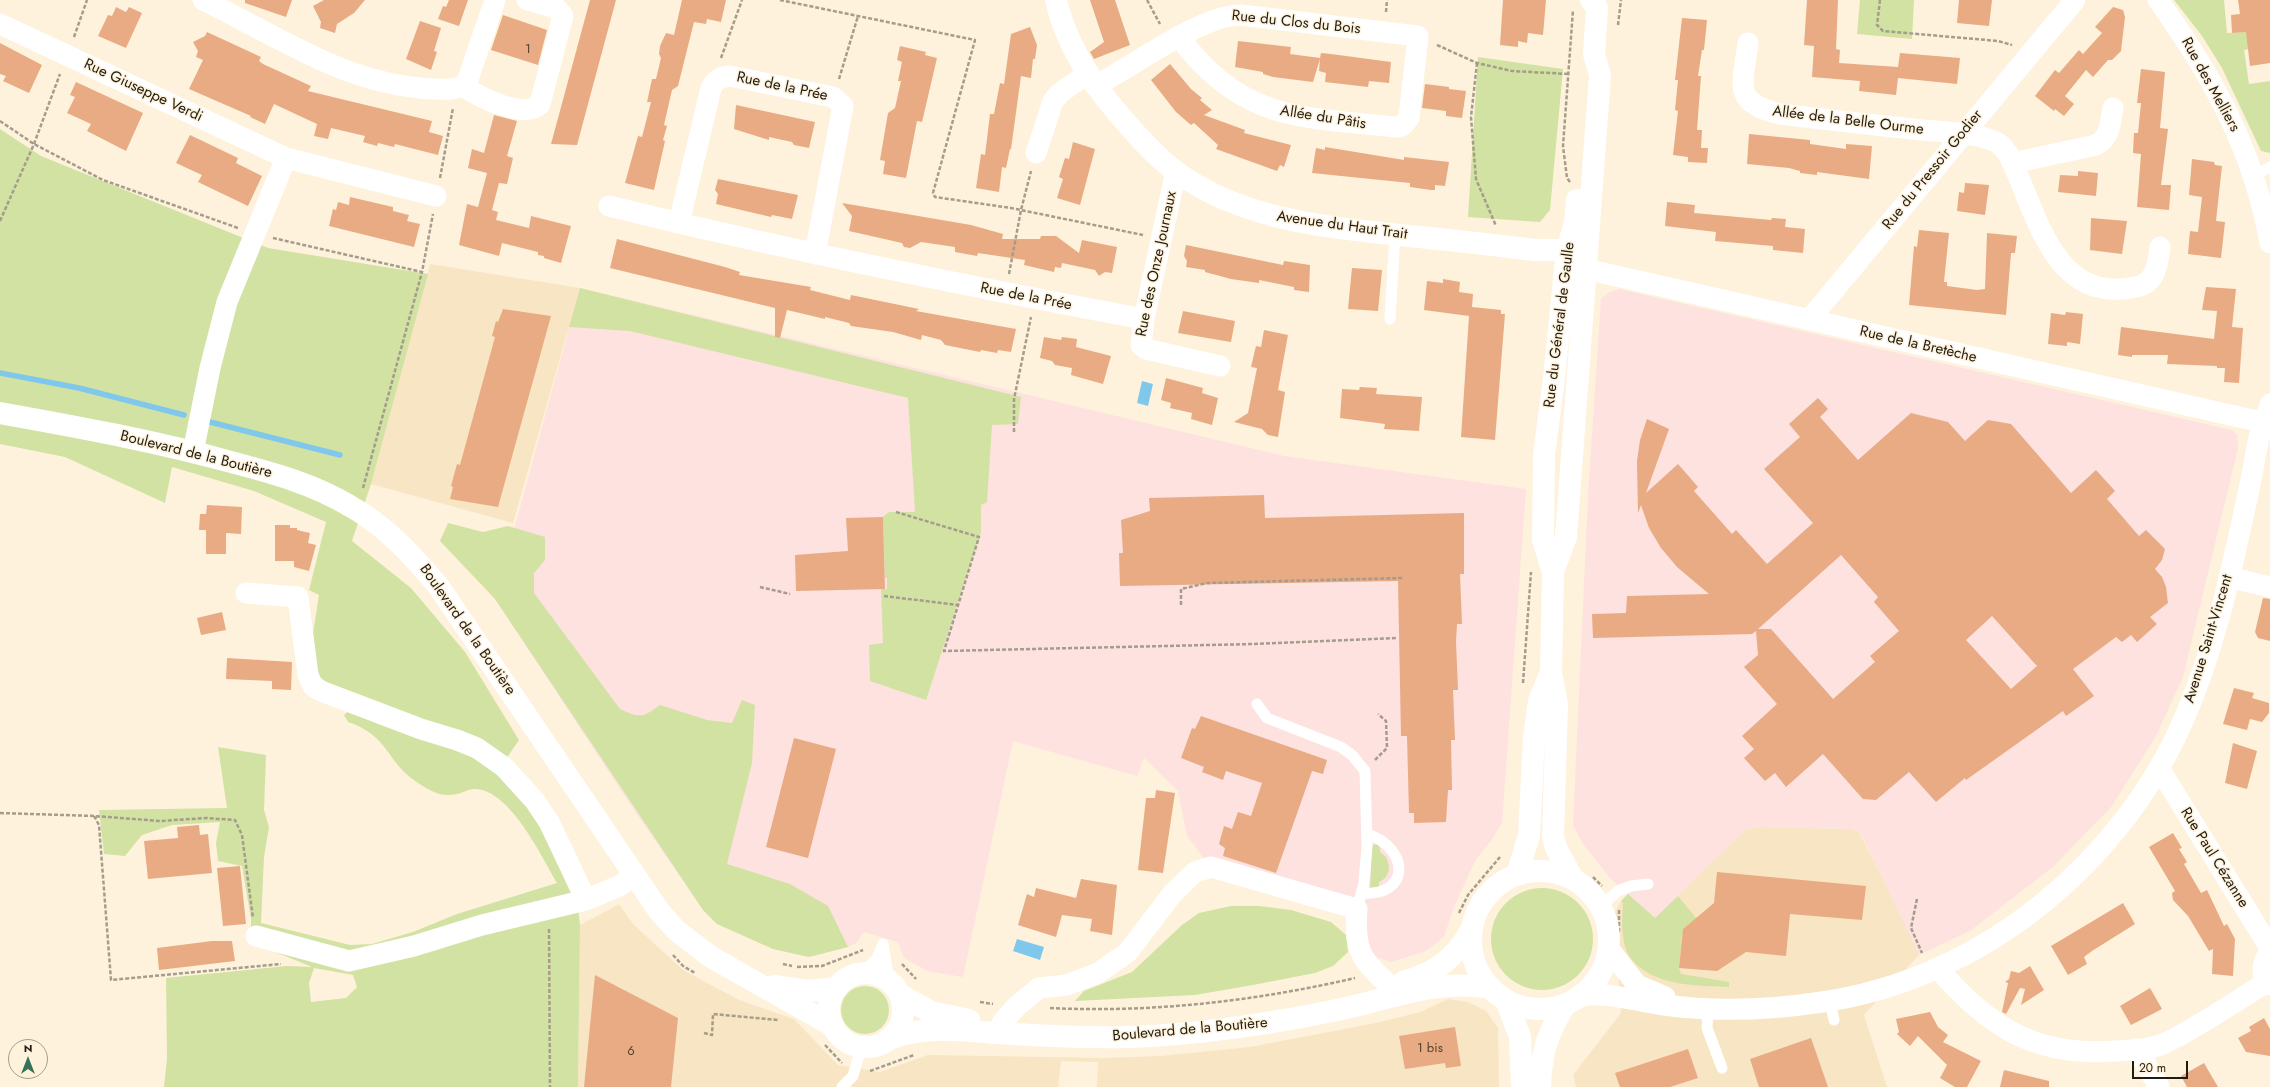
<!DOCTYPE html>
<meta charset="utf-8">
<style>
body{margin:0}
#map{position:relative;width:2270px;height:1087px;overflow:hidden;background:#fef2dc;font-family:Jost,sans-serif}
canvas{display:block}
.north{position:absolute;left:8px;top:1039px;width:40px;height:40px;box-sizing:border-box;background:#fef2dc;border:1px solid #a69c8b;border-radius:50%;rotate:0deg;font-size:11px;font-weight:700;line-height:16px;text-align:center;color:#211c12}
.north::after{content:'';display:block;margin:auto;width:14px;height:18px;background:#38715a;clip-path:polygon(50% 0,100% 100%,50% 72%,0 100%)}
.scale{position:absolute;left:2132px;top:1061px;width:56px;height:18px;box-sizing:border-box;border:2px solid #211c12;border-top:0;padding-left:5px;font-size:12px;line-height:14px;white-space:nowrap;color:#211c12;-webkit-text-stroke:3px #fef2dc;paint-order:stroke}
</style>
<div id="map">
<canvas width="2270" height="1087"></canvas>
<div class="north">N</div>
<div class="scale">20 m</div>
</div>
<script>
const context = document.querySelector('canvas').getContext('2d');
context.lineJoin = 'round';
function fillPath(path, color) { context.fillStyle = color; context.fill(path, 'evenodd'); }
function strokePath(path, color, width, dash) { context.strokeStyle = color; context.lineWidth = width; context.lineCap = dash ? 'butt' : 'round'; context.setLineDash(dash || []); context.stroke(path); }
function write(font, color, halo, rows, align = 'center') {
  context.font = font + ' Jost,sans-serif'; context.lineWidth = 3; context.setLineDash([]); context.textBaseline = 'middle'; context.strokeStyle = halo; context.fillStyle = color; for (const [text, x, y, turn = 0] of rows) {
    context.save(); context.translate(x, y); context.rotate((+turn || 0) * Math.PI / 180); context.textAlign = isNaN(turn) ? turn : align; if (halo) context.strokeText(text, 0, 0); context.fillText(text, 0, 0); context.restore();
  }
}
const built = new Path2D(`
 M430,264l150,24 -67,235 -142,-39z
 M1760,827l91,2 8,3 44,86 16,37 -55,60 23,72h-311l-3,-12 48,-62 -7,-100 7,-12 7,-7 27,24 91,-89z
 M619,904l14,20 50,46 56,30 55,19 44,46 42,7 48,-17 176,3 57,-2 89,-9 131,-25 39,-10 28,-13 20,3 18,9 12,17 1,59h-402l1,-25 -37,-1 -3,26h-480l2,-162z`);
const medical = new Path2D(`
 M580,288l704,168 242,33 -24,334 -11,18 -15,18 -23,50 -9,28 -18,14 -35,11 -15,-5 -7,-8 -7,-42 -159,-50 -16,-21 -9,-45 -34,-33 -7,18 -124,-35 -50,236 -35,-6 -24,-13 -6,-16 -34,-10 -8,11 -8,4 -39,10 -36,-8 -56,-25 -14,-14 -69,-100 -139,-211z
 M1619,289l613,141 5,5 1,13 -55,229 -27,59 -44,70 -58,60 -84,65 -51,24 -56,-117 -4,-6 -8,-3 -91,-2 -14,2 -91,90 -44,-40 -28,-35 -10,-19 15,-329 13,-197 9,-7z`);
const green = new Path2D(`
 M1860,0h54l-2,39 -55,-5z
 M2174,0h50l3,33 31,-2 1,16 -15,3 5,34 21,-3v72l-9,-2 -39,-83 -20,-32z
 M1478,57l85,12 -13,141 -10,12 -72,-5z
 M0,129l41,27 227,92 160,26 -57,210 -19,57 59,47 54,64 54,88 -13,19 68,114 6,52 -2,162h-414l3,-29 -1,-80 121,-12 25,1 -61,-25v-23l-9,-53 -24,-5 -2,-18 4,-21 -48,3 -30,10 -17,21 -21,-2 -5,-44 128,-2 -9,-61 48,8 -2,55 5,17 -5,30 -3,66 89,22 22,-1 41,-12 44,-18 100,-31c-15,-26 -48,-95 -83,-94 -6,0 -11,4 -17,5 -17,4 -28,-4 -42,-13 -28,-19 -27,-46 -67,-59l-4,-7 7,-6 -36,-37 -4,-26 8,-51 -10,-5 17,-68 -72,-31 -82,-24 -7,36 -100,-46 -65,-13zM314,968l39,7 4,12 -11,11 -35,4 -2,-19z
 M580,288l441,109 -3,27 -26,1 -5,77 -6,3v27l-55,168 -56,-19 -1,-36 14,-2 -2,-54h6v-11h-2l-2,-61 6,-5h26l-7,-114 -278,-67 -61,-4z
 M448,523l35,9 25,-6 37,11v23l-11,13v20l86,116c19,9 23,9 40,-4l47,15 25,3 10,-23 13,5 -3,58 -25,101 63,20 38,22 20,41 -39,10 -36,-8 -56,-25 -14,-14 -208,-311 -55,-58z
 M1379,844l1,8 6,5c5,10 4,20 -7,25v7h-9l2,-44z
 M1491 939a51 51 0 1 1 102 0a51 51 0 1 1-102 0Z
 M1628,894l27,24 23,-22 18,22 -12,10 4,6h-6l-3,34 2,6 48,8v5c-31,-1 -75,-1 -97,-27 -12,-15 -10,-40 -9,-57l-2,-2z
 M1231,906h28l32,4 40,12 15,13 2,17 -15,14 -18,7 -62,12 -58,10 -120,6 9,-10 48,-19 50,-47 17,-12z
 M841 1010a24 24 0 1 1 48 0a24 24 0 1 1-48 0Z`);
const water = new Path2D(`
 M1142,381l11,3 -5,22 -11,-3z
 M1017,939l27,8 -4,13 -27,-9z`);
const stream = new Path2D(`
 M0,373l79,15 105,27
 M210,422l130,33`);
const building = new Path2D(`
 M245,0h47l-6,17 -41,-14z
 M324,0h41l-11,13 -17,11 -2,9 -15,-5 1,-6 -8,-16z
 M449,0h19l-9,26 -21,-7 5,-13 3,1z
 M590,0h26l-39,145 -26,-1z
 M682,0h44l-5,22 -14,-3 -1,5 -12,-2 -16,64 -6,4 -8,35 3,1 -4,14 2,1 -11,49 -29,-7 13,-47 4,1 9,-35h-4l5,-23h4l5,-21 -2,-4 1,-8 6,-13 8,2z
 M1090,0h25l15,45 -36,14 -4,-7 14,-10z
 M1503,0h43l-3,35 -15,-2 -1,10 -9,-2v6l-18,-2z
 M1807,0h31l-2,49 4,1 -1,13 59,4 2,-14 60,5 -3,26 -59,-6 -2,17 -37,-4 1,-10 -48,-4 2,-31 -10,-1z
 M1959,0h33l-3,26 -32,-3z
 M2238,0h32v63l-20,3 -4,-34 -14,1 -1,-18 9,-1z
 M116,7l10,5 3,-5 13,6 -16,35 -28,-12 10,-21 4,1z
 M2113,7l10,3 2,7 -4,34 -9,9h-4l-15,17 -7,-7 -21,26 9,8 -10,12 -9,-7 -1,2 -19,-15 20,-26 4,3 20,-23 4,4 19,-21 -7,-6z
 M503,15l44,15 -9,35 -47,-15z
 M1682,18l25,2 -3,30h-2l-4,26h3l-4,54h5l-1,18h7l-1,15 -19,-1v-5l-15,-2 5,-44 -3,-1 3,-30h-3z
 M420,21l21,7 -7,23 3,1 -6,18 -25,-11z
 M1030,27l7,18 -2,14h-2l-2,19 -10,-2 -10,73h-1l-4,19 -4,-1 -3,25 -23,-4 5,-34 4,1 5,-41h4l6,-31 4,1 7,-50z
 M207,32l54,25 -2,4 4,3 48,22 -3,5 124,30 -3,11 14,4 -5,19 -43,-11 -1,3 -16,-4 -1,3 -14,-4 2,-6 -34,-8 -3,11 -14,-3 3,-12 -43,-20 -9,20 -15,-7 1,-1 -62,-27 14,-29 -7,-3 2,-6 -5,-9 12,-6z
 M1238,41l53,6 -1,7 30,4 1,-5 10,1 60,8 -2,21 -20,-2 -1,6 -43,-5 1,-9 -7,-2 1,-12 -7,23 -40,-5 -10,-3v-2l-28,-5z
 M0,43l42,22 -13,28 -26,-12 3,-5 -6,-2z
 M900,46l26,6 -1,3 12,3 -15,64 -5,-1 -11,57 -23,-4 2,-13 -5,-1 8,-47 7,-5 6,-27h-3l4,-19 -5,-2z
 M1170,64l21,25 11,9 -2,2 12,10 -8,5 41,15 -1,3 47,12 -7,22 -4,-2 -3,6 -61,-22 2,-4 -24,-22 -3,2 -15,-13 -25,-32z
 M2141,69l24,3 -5,56 8,1 -7,56h10l-2,25 -32,-3 4,-53 -8,-1 1,-20h4l3,-30h-4z
 M76,82l67,31 -17,38 -39,-20 4,-7 -24,-11 8,-16 -5,-2z
 M1425,84l24,3v2l17,2 -4,27 -16,-2v-5l-24,-3z
 M736,105l79,17 -6,26 -15,-3 -2,-3 -23,-5v3l-35,-11z
 M494,115l23,6 -10,35 6,2 -6,26 -8,-1 -7,27 6,2 -2,8 33,8 2,-12 40,10 -10,37 -17,-5v-2l-6,-1v-3l-36,-9 -3,13 -40,-11 8,-41 11,3 9,-34 -19,-5 4,-19 12,4z
 M1749,134l61,6v4l36,5v-5l26,2 -3,33 -52,-7v3l-17,-2v-2l-11,-3 -42,-4z
 M190,135l48,23 -2,5 26,13 -14,30 -50,-24 4,-7 -26,-12z
 M1073,142l22,7 -15,56 -23,-7 6,-19 -4,-2 6,-19 4,1z
 M1325,147l79,13v-3l45,5 -4,24 -10,-1v5h-4l-21,-3v-4l-98,-10 4,-25 9,2z
 M2192,159l22,3 1,3 7,1 -6,55 9,1 -4,36 -33,-4 2,-23 8,1 4,-35 -13,-2z
 M2078,171l20,2 -2,23 -38,-4 2,-17 18,1z
 M718,179l80,16 -6,24 -20,-4 -1,2 -55,-13 2,-10 -3,-4z
 M1965,183l24,2 -4,30 -28,-4 2,-19 5,1z
 M350,197l43,10v4l16,4 -2,6 13,3 -6,23 -85,-21 4,-17 3,1 2,-8 11,3z
 M1667,202l28,3 -1,8 77,7 1,-2 14,1 -1,8 20,2 -2,24 -30,-3v-4l-58,-5 1,-9 -51,-6z
 M842,203l129,22 32,9 -1,5h38l1,-3h15l23,17 3,-13 35,7 -5,26 -7,-1 -6,4 -4,-6 -33,-7 -1,5 -6,-1 -1,5 -30,-7 1,-5 -47,-7 -1,3 -22,-4v-5l-34,-5 -11,6 -6,-1 -2,-4 -53,-12 3,-15z
 M2091,218l36,3 -5,33 -32,-4z
 M1919,230l30,3 -5,49h3v4l30,4 8,-1 2,-56 30,3 -2,17h-4l-5,62 -97,-10 5,-59 3,1z
 M617,239l108,28 15,5 -1,3 72,12 -1,3 40,10 1,-5 68,14 -3,2 100,18 -5,23 -13,-2 -1,3 -16,-3 -1,2 -35,-7 -4,-5 -19,-5 -1,5 -28,-8 -42,-6 -2,-3 -24,-6v2l-38,-9 -7,28 -5,-1v-29l-165,-40z
 M1186,245l97,20 1,-4 26,4 -1,27 -15,-2v-3l-35,-7v3l-28,-4 -26,-7v-2l-19,-3 1,-6 -3,-5z
 M1352,268l30,2 -4,41 -30,-2z
 M1443,279l17,3 -1,10 14,2 -1,13 29,3v4h4l-10,126 -34,-3 8,-121 -45,-6 3,-29 16,2z
 M2206,287l30,2 -4,38 11,1 -4,55 -15,-1 1,-14h-8v-2l-50,-2 1,-9h-36v2l-14,-2 3,-28 93,12 3,-28 -15,-1z
 M503,309l48,7 -53,191 -48,-8 3,-12 -2,-1 6,-22 3,1 35,-128 -3,-1 4,-15 2,1z
 M1183,311l52,10 -4,21 -53,-9z
 M2066,312l17,2 -3,30 -13,-2v4l-19,-2 3,-31 14,2z
 M1264,330l24,5 -10,55 7,2 -7,45 -10,-2 -6,-6 -28,-7 14,-9 9,-45 -6,-1 5,-21 5,1z
 M1044,337l17,3 1,-3 15,2 -1,8 35,9 -8,28 -32,-9 1,-7 -17,-3 -3,-4 -12,-3z
 M1166,378l37,10 -1,5 16,5 -6,27 -21,-6 1,-6 -22,-5 1,-5 -10,-3z
 M1360,387l17,1 -1,6 46,3 -3,34 -35,-2 1,-5 -45,-6 2,-29 17,1z
 M1818,398l10,11 -8,8 38,43 53,-47 37,9 17,19 23,-21 23,4 60,69 25,-23 19,21 -8,8 32,37 7,-6 19,19 -3,11 -7,9 7,8 4,10 2,16 -18,14 7,7 -20,18 -6,-7 -9,7 -6,-5 -43,32 21,27 -28,20 -3,-5 -97,69 -1,-2 -29,24 -27,-30 -33,28 -13,-1 -40,-45 -37,33 -11,-14 -10,8 -21,-23 10,-9 -12,-13 35,-32 -33,-37 14,-12 -2,-24 -4,3 -159,4 -1,-24 34,-1 1,-17 82,-2 -32,-27 -16,-19 -12,-20 -8,-23 -3,8 -1,-52 3,-21 7,-21 22,10 -23,64 32,-29 20,23 -4,4 38,43 4,-4 31,34 46,-41 -49,-54 36,-32 -11,-13zM1841,555l37,42 -4,5 25,29 -29,25 5,6 -42,37 -62,-70h-13zM1992,616l45,50 -26,23 -45,-49z
 M1264,495l1,23 199,-5v61h-4l2,50h-5l-1,18 2,48h-5l2,50h-4l1,50h-4l-2,32 -32,1v-10h-5l-2,-77h-6l-3,-155 -278,5 -1,-33h4l-2,-33 29,-9 -1,-13z
 M207,505l35,2 -1,27 -15,-1v21h-20v-24h-7l1,-16h6z
 M883,517l2,72 -89,2 -1,-36 53,-4 -2,-33z
 M275,525h15v3h7v2l13,3 -2,10 8,2 -7,26 -15,-4v-6h-19z
 M2263,598l7,1v42l-12,-3 -3,-6z
 M222,612l4,18 -25,5 -4,-17z
 M227,658l65,4 -1,28 -19,-1v-8l-46,-2z
 M2234,688l20,5 -2,5 17,5v10l-7,9 -12,-3 -3,11 -24,-6z
 M1201,716l126,44 -4,14 -11,-3 -36,102 -53,-17 2,-8 -6,-4 5,-18 8,3 6,-17 13,4 11,-33 -36,-12 -3,9 -21,-8 2,-5 -23,-9 11,-30 3,1z
 M794,738l42,11 -28,109 -42,-11z
 M2233,743l24,8 -10,38 -22,-6z
 M1156,790l19,3 -12,80 -25,-3 8,-72h9z
 M199,825l1,10 8,-1 4,39 -64,6 -4,-38 34,-3 -1,-11z
 M2173,833l9,15 -3,1 8,13 -3,2 17,29 6,-3 17,36 3,-2 8,15 -2,37 -21,-2 1,-25 -4,2 -21,-35 -15,-16 -1,-7 3,-2 -26,-44z
 M240,866l6,58 -23,2 -6,-58z
 M1717,872l149,14 -4,34 -72,-6 -4,42 -40,-4 -29,19 -38,-3 4,-39 31,-26z
 M1081,879l36,6 -5,50 -22,-4 2,-12 -30,-4 -6,22 -38,-12 9,-31 7,3 2,-9 40,10z
 M2123,903l12,21 -43,27 -8,6 3,7 -19,11 -17,-29z
 M212,941h20l3,20 -76,9 -2,-22z
 M2030,966l14,24 -23,15 4,-16 -5,-1 -14,26 -4,-2 6,-29 -3,-1 4,-3 2,-8 8,2z
 M595,975l83,43 -7,69h-87z
 M2150,988l12,21 -31,16 -11,-19z
 M1930,1012l8,15 10,8 -5,7 38,19 -14,26h-12l-15,-9 7,-13 -29,-29 -8,10 -13,-12 2,-2 -3,-13z
 M2264,1018l6,11v27l-24,-4 -8,-14 13,-7 -2,-4z
 M1455,1027l6,39 -15,2 -1,-5 -40,6 -6,-33z
 M1811,1038l17,49h-69l-9,-28z
 M1688,1049l10,29 -28,9h-50l-5,-14z
 M2204,1063l14,24h-31l-6,-11z
 M2004,1070l45,11v6h-49z`);
const path = new Path2D(`
 M780,0l195,40 -42,153 2,4 76,11 132,27
 M1147,0l13,24
 M1880,0l-3,25 6,6 115,10 14,4
 M1386,12l1,-12
 M1618,25l3,-25
 M74,37l13,-37
 M1437,45l40,18 35,8 57,3
 M721,58l21,-58
 M1477,63l-6,54 5,62 20,47
 M839,79l19,-63
 M0,121l34,23 69,36 135,48
 M440,178l13,-70
 M1570,182l-3,-4 -4,-32 10,-136
 M0,221l34,-77 26,-70
 M273,238l149,34 11,-58
 M1009,274l12,-64 10,-39
 M1014,432v-33l17,-82
 M363,488l59,-216
 M896,512l83,25 -35,114 309,-7 144,-6
 M760,587l30,7
 M884,596l74,9
 M1181,605v-16l26,-6 196,-5
 M1523,683l8,-111
 M1375,760l12,-12 -1,-27 -8,-7
 M0,813l94,3 66,5 46,-3 29,2 7,15 11,83
 M94,816l5,9 12,155 170,-16
 M1593,877l9,9
 M1917,899l-6,29 11,25
 M1619,910v23
 M1459,913l9,-18 32,-38
 M549,929l1,158
 M673,955l10,11 12,7
 M783,964l9,2
 M902,964l14,15
 M797,967l25,-1 41,-16
 M980,1002l13,2
 M1050,1008c102,5 206,-7 305,-30
 M704,1033l8,2 1,-21 65,6
 M825,1045l17,18
 M870,1071l44,-16`);
const lane = new Path2D(`
 M2255,175l15,-8
 M1390,319l5,-85
 M1257,704l10,14 74,29 11,8 13,16 2,75 -3,37 -7,26
 M1361,893c50,4 49,-45 6,-59
 M1601,906l17,-15 13,-5 17,-2
 M883,944l6,37
 M863,973l14,-15 6,-13
 M1830,1001l4,19
 M1708,1008l-1,20 15,40
 M842,1087l11,-11 8,-29`);
const street = new Path2D(`
 M203,0c77,37 144,86 232,89 12,0 24,2 32,-7l28,-82
 M2158,0c55,77 95,148 112,243
 M0,24l286,134 150,38
 M1748,43c-5,42 -17,59 32,71 48,6 95,11 142,16 23,2 50,2 72,11 14,6 19,24 25,37 22,53 43,125 117,109 20,-4 22,-23 24,-40
 M463,86c16,11 61,34 77,18l23,-88 -7,-8 -29,-8
 M1095,86c39,-20 105,-71 146,-71l177,21 -9,82 -7,8 -7,1c-95,-10 -153,-6 -216,-90
 M1036,153l17,-52 7,-8 28,-20
 M2013,163l83,-18c15,-8 14,-22 17,-37
 M1176,171l-32,148 -3,26 5,4 74,17
 M609,206l70,17
 M815,254l28,-148 -10,-9 -103,-21c-9,1 -14,3 -19,12l-32,135c154,36 309,67 465,96
 M1568,265l702,159
 M1809,320l266,-320
 M193,452l17,-84 17,-66 59,-144
 M2229,577l41,10
 M246,593l52,4 10,78 5,11 8,5 100,38 36,11 20,8 27,19 31,34 14,21 37,78
 M2159,768l111,180
 M256,936l93,25 65,-15 68,-21 104,-25 35,-15 13,-10
 M1609,949l28,36 28,12
 M2270,952c-8,10 -11,24 0,33
 M1938,969c53,59 96,88 179,82 15,-1 34,-1 48,-8 34,-16 69,-41 102,-61
 M1581,996c28,-5 56,6 83,9 52,7 106,5 158,-3 160,-23 302,-140 364,-288 32,-75 48,-155 65,-234 3,-15 5,-31 9,-46 3,-11 8,-20 10,-30
 M1002,1023l15,-17 22,-18 28,-3 31,-12 30,-21 45,-59 22,-21 16,-5 146,42c-3,41 3,50 33,77
 M2137,1049l22,38`);
const secondary = new Path2D(`
 M1056,0c9,41 33,79 60,111 18,21 37,43 59,60 68,50 153,56 234,65 42,4 84,9 126,14h32l20,3
 M0,413c78,14 155,28 231,49 42,11 82,22 119,44 36,20 63,50 89,81l220,324 18,20 34,26 122,69
 M1553,572l-10,-32 1,-85 10,-77 13,-128 8,-28 2,-22
 M1471 940a69 69 0 1 1 138 0a69 69 0 1 1-138 0Z
 M1517,874l12,-38 5,-99 5,-36 12,-29
 M1573,879l-17,-31 -3,-12 4,-132 -6,-32 2,-100 13,-35 34,-462 -6,-21 3,-46 -6,-8
 M829 1010a37 37 0 1 1 74 0a37 37 0 1 1-74 0Z
 M1403,982c32,-9 52,-23 68,-52
 M774,986l35,5 28,-3
 M900,995l31,17 38,8
 M1506,1000l14,37 2,50
 M887,1040c39,-17 83,-8 124,-6 47,2 94,5 141,2 62,-4 123,-13 185,-26 51,-10 99,-32 153,-22
 M1540,1087c1,-34 7,-53 25,-82`);
const numberNames = [
 ["1",528,50],
 ["1 bis",1430,1049],
 ["6",631,1052]
];
const streetNames = [
 ["Rue du Clos du Bois",1296,23,6],
 ["Rue des Melliers",2210,85,61],
 ["Rue de la Prée",782,87,12],
 ["Rue Giuseppe Verdi",143,91,25],
 ["Allée du Pâtis",1323,118,9],
 ["Allée de la Belle Ourme",1848,121,7],
 ["Rue du Pressoir Godier",1933,170,-51],
 ["Avenue du Haut Trait",1342,226,8],
 ["Rue des Onze Journaux",1157,264,-78],
 ["Rue de la Prée",1026,297,11],
 ["Rue du Général de Gaulle",1560,325,-83],
 ["Rue de la Bretèche",1918,345,13],
 ["Boulevard de la Boutière",196,455,14],
 ["Boulevard de la Boutière",467,630,55],
 ["Avenue Saint-Vincent",2209,639,-73],
 ["Rue Paul Cézanne",2214,858,58],
 ["Boulevard de la Boutière",1190,1030,-5]
];
fillPath(built, '#f8e5c3');
fillPath(medical, '#fde2df');
fillPath(green, '#d2e2a3');
fillPath(water, '#80c7ec');
strokePath(stream, '#80c7ec', 5.5);
fillPath(building, '#e8ab84');
strokePath(path, '#a59c8b', 2.5, [4, 2]);
strokePath(lane, '#fff', 11);
strokePath(street, '#fff', 21);
strokePath(secondary, '#fff', 22);
write('13px', '#53402e', null, numberNames);
write('15px', '#211c12', '#fef2dc', streetNames);
</script>
